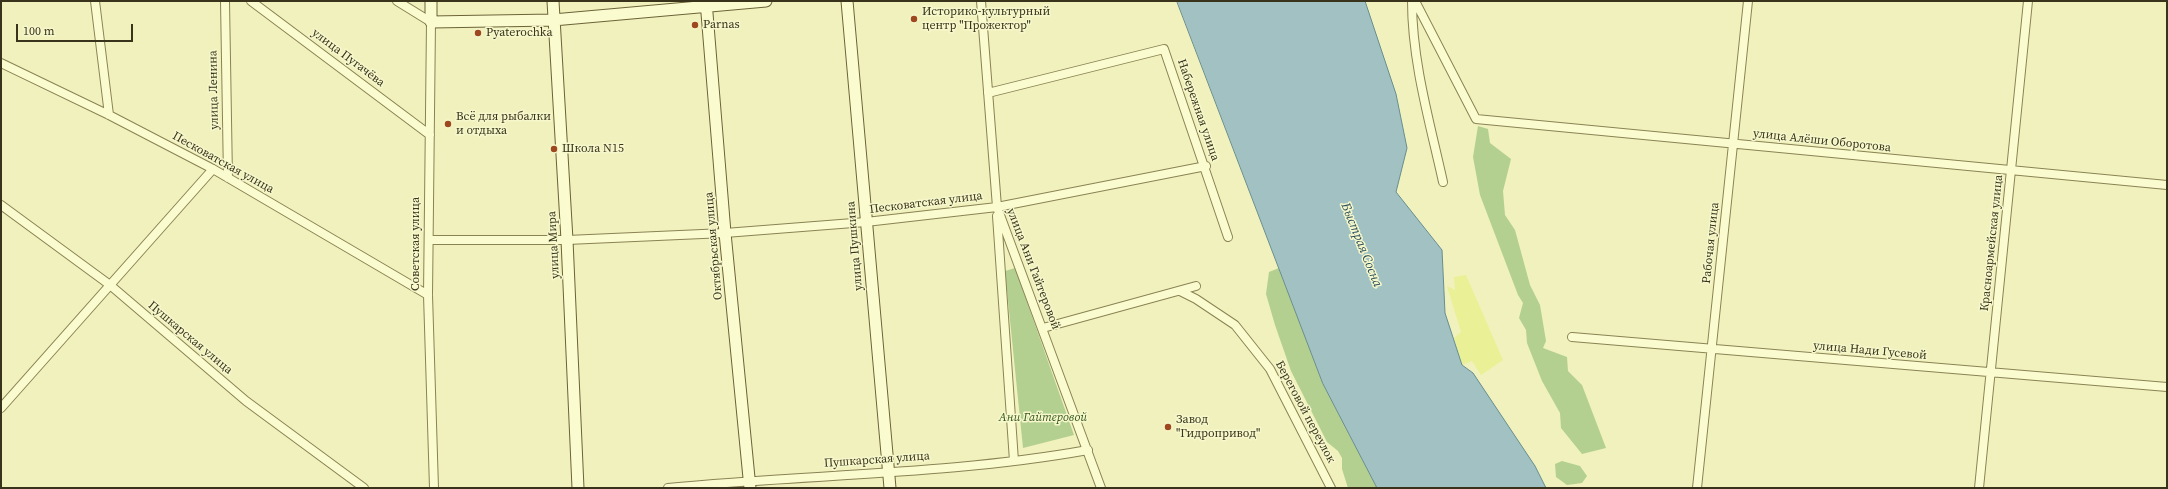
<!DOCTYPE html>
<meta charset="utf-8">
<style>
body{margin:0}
#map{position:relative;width:2168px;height:489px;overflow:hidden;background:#f0f1bc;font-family:"Source Serif 4",serif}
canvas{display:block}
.frame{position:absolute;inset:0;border:2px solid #38331a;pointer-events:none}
.scale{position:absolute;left:16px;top:24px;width:117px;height:18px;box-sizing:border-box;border:2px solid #38331a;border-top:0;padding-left:5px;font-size:12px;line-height:14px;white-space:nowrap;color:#38331a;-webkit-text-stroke:3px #f6f8cc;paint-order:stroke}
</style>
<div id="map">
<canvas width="2168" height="489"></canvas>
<div class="frame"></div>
<div class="scale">100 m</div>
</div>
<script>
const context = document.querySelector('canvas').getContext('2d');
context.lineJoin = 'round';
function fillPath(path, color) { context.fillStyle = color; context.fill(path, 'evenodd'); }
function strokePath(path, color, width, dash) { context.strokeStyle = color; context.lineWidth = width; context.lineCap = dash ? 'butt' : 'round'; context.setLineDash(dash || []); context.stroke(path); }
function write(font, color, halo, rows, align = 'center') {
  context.font = font + ' "Source Serif 4",serif'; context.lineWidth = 3; context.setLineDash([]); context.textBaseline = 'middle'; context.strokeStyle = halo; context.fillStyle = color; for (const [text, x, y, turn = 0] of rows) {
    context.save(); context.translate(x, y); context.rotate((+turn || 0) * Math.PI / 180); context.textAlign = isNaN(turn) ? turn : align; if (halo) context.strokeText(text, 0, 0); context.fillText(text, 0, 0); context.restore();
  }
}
const green = new Path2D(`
 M1478,126l10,3 2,14 21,16 -8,32 2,24 10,15 15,55 10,20 6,36 -3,7 24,9 1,14 14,14 24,63 -24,6 -21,-26 -1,-15 -18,-32 -15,-38 -1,-13 -7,-12 4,-15 -5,-8 -38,-100 -7,-38z
 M1015,268l59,167 -51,13 -18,-177z
 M1279,268l44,116 54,104h-29l-6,-19v-11l-4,-7 -11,-9 -36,-71 -16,-46 -9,-31 3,-22z
 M1562,461l18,5 7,10 -5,7 -15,2 -11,-8 -1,-13z`);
const sand = new Path2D(`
 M1466,275l37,85 -22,15 -9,-14 -10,4 -8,-27 7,-6 -14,-46 8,4 -1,-13z`);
const water = new Path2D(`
 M1177,1h188l31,93 11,54 -11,44 46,58 3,63 17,52 11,8 62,93 11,22h-169l-54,-104z`);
const street = new Path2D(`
 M95,1l14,114
 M225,1l3,177
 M251,1l179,134
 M397,1l34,21 -3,273 6,193
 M981,1l16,206 104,281
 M1412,1c0,61 18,122 31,181
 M1415,1l61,118 691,66
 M1,63l108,52 104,54 215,126
 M988,93l176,-44 64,188
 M1,205l109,80 136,116 118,87
 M997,216l17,245
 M429,240h138l158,-7 141,-11 131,-15 209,-41
 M1180,291l16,8 39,26 35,44 61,119
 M1043,328l153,-42
 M1572,337l595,50
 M1,408l212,-239
 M668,488c140,-14 281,-13 420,-38
 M1697,488l51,-487
 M1979,488l49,-487`);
const secondary = new Path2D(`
 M431,1v21l122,-2 213,-19
 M553,1l14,239 11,248
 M706,1l19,232 25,255
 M847,1l43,487`);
const markers = [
 [914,19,4,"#9e481f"],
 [695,25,4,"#9e481f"],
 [478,33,4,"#9e481f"],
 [448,124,4,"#9e481f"],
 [554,149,4,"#9e481f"],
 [1168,427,4,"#9e481f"]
];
const poiNames = [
 ["Историко-культурный",922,12],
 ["центр \"Прожектор\"",922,26],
 ["Parnas",703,25],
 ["Pyaterochka",486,33],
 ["Всё для рыбалки",456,117],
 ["и отдыха",456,131],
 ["Школа N15",562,149],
 ["Завод",1176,420],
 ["\"Гидропривод\"",1176,434]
];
const streetNames = [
 ["улица Пугачёва",348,58,37],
 ["улица Ленина",214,90,-91],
 ["Набережная улица",1198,110,71],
 ["улица Алёши Оборотова",1822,141,6],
 ["Песковатская улица",223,163,29],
 ["Песковатская улица",926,203,-7],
 ["Рабочая улица",1711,243,-84],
 ["Красноармейская улица",1992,243,-84],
 ["Советская улица",416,244,-90],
 ["улица Мира",554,245,-93],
 ["Октябрьская улица",714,246,-95],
 ["улица Пушкина",855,246,-95],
 ["улица Ани Гайтеровой",1033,269,69],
 ["Пушкарская улица",190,338,40],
 ["улица Нади Гусевой",1870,351,5],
 ["Береговой переулок",1305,412,62],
 ["Пушкарская улица",877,460,-4]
];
const parkNames = [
 ["Ани Гайтеровой",1043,418]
];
const waterNames = [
 ["Быстрая Сосна",1361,245,68]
];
fillPath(green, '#b3d090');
fillPath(sand, '#eaf096');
fillPath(water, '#a1c1c2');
strokePath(water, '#678d90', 1);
strokePath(street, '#8a8354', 10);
strokePath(secondary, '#6c6338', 13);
strokePath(street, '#fafcd0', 8);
strokePath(secondary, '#fafcd0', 11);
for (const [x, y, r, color] of markers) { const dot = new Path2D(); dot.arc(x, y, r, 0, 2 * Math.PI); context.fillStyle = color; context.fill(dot); strokePath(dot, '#f6f8cc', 1.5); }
write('12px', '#38331a', '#f6f8cc', poiNames, 'left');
write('12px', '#38331a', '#f6f8cc', streetNames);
write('italic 12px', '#36561f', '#f6f8cc', parkNames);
write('italic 13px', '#284c59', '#f6f8cc', waterNames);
</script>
